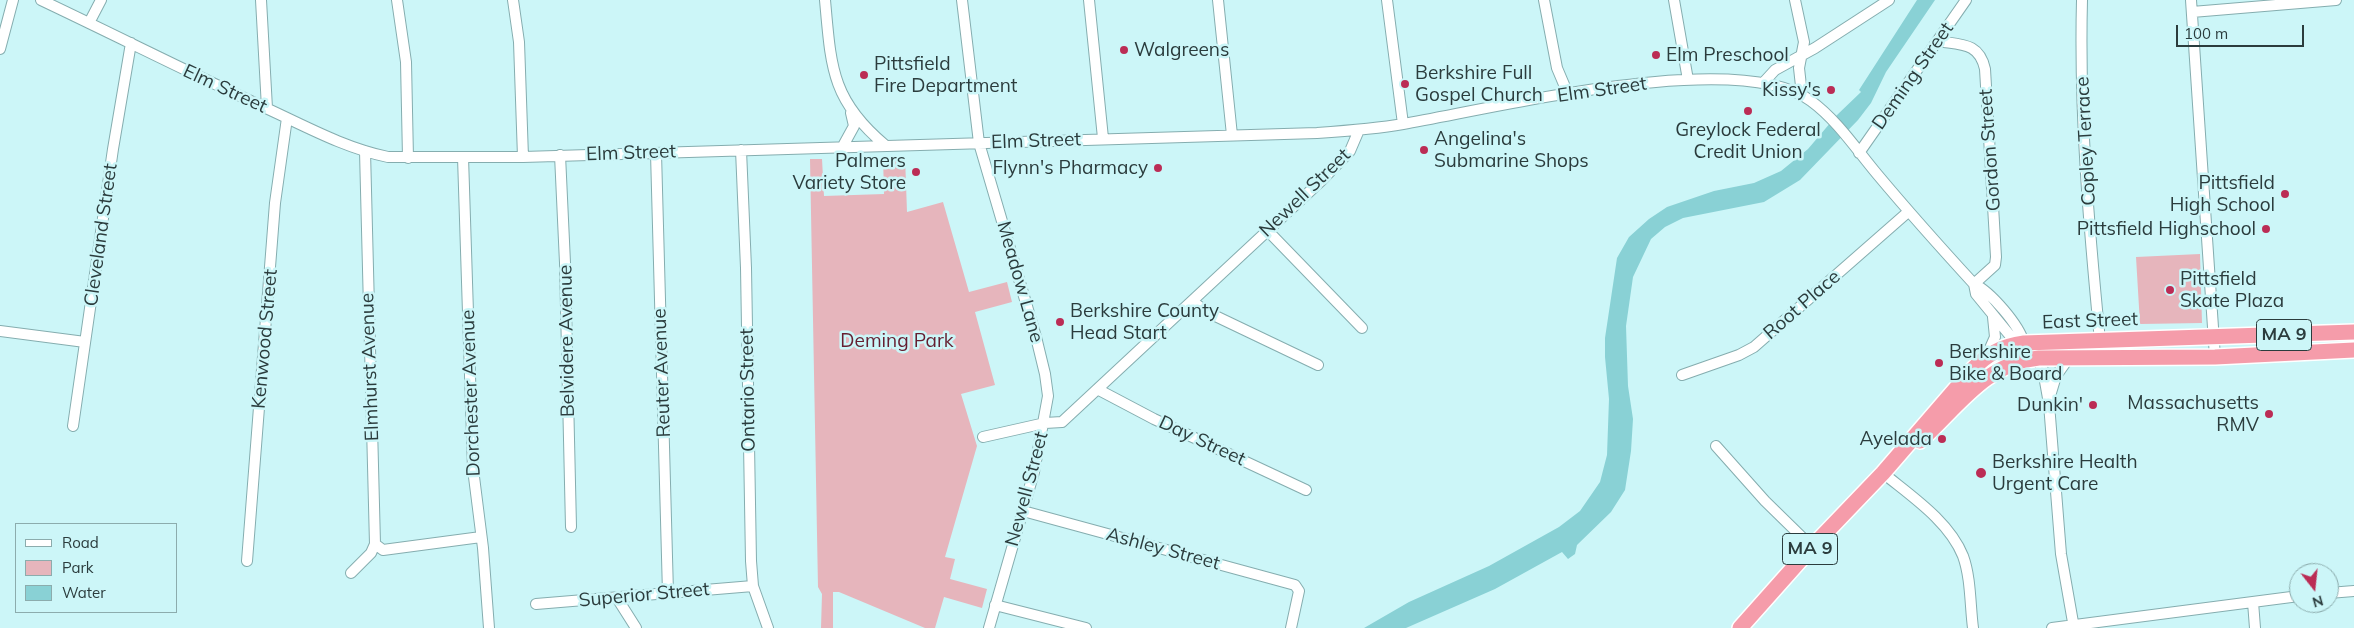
<!DOCTYPE html>
<style>
body{margin:0}
#map{position:relative;width:2354px;height:628px;overflow:hidden;background:#ccf6f8;font-family:Mulish,sans-serif}
canvas{display:block}
.legend{position:absolute;left:15px;top:523px;width:162px;height:90px;box-sizing:border-box;background:#ccf6f8;border:1px solid #8cacad;margin:0;padding:6px 9px;list-style:none;font-size:15px;color:#2b3c3d}
.legend li{display:flex;align-items:center;gap:10px;height:25px}
.legend b{width:25px;border:1px solid #8cacad}
.north{position:absolute;left:2289px;top:563px;width:50px;height:50px;box-sizing:border-box;background:#ccf6f8;border:1px solid #8cacad;border-radius:50%;rotate:164deg;font-size:14px;font-weight:700;line-height:20px;text-align:center;color:#2b3c3d}
.north::after{content:'';display:block;margin:auto;width:18px;height:22px;background:#bb2c55;clip-path:polygon(50% 0,100% 100%,50% 72%,0 100%)}
.scale{position:absolute;left:2176px;top:25px;width:128px;height:22px;box-sizing:border-box;border:2px solid #2b3c3d;border-top:0;padding-left:6px;font-size:15px;line-height:18px;white-space:nowrap;color:#2b3c3d;-webkit-text-stroke:4px #ccf6f8;paint-order:stroke}
</style>
<div id="map">
<canvas width="2354" height="628"></canvas>
<ul class="legend">
<li><b style="height:6px;background:#fff"></b>Road</li>
<li><b style="height:14px;background:#e6b5bc"></b>Park</li>
<li><b style="height:14px;background:#89d1d5"></b>Water</li>
</ul>
<div class="north">N</div>
<div class="scale">100 m</div>
</div>
<script>
const context = document.querySelector('canvas').getContext('2d');
context.lineJoin = 'round';
function fillPath(path, color) { context.fillStyle = color; context.fill(path, 'evenodd'); }
function strokePath(path, color, width, dash) { context.strokeStyle = color; context.lineWidth = width; context.lineCap = dash ? 'butt' : 'round'; context.setLineDash(dash || []); context.stroke(path); }
function write(font, color, halo, rows, align = 'center') {
  context.font = font + ' Mulish,sans-serif'; context.lineWidth = 5; context.setLineDash([]); context.textBaseline = 'middle'; context.strokeStyle = halo; context.fillStyle = color; for (const [text, x, y, turn = 0] of rows) {
    context.save(); context.translate(x, y); context.rotate((+turn || 0) * Math.PI / 180); context.textAlign = isNaN(turn) ? turn : align; if (halo) context.strokeText(text, 0, 0); context.fillText(text, 0, 0); context.restore();
  }
}
const green = new Path2D(`
 M905,156l2,56 36,-10 26,90 38,-10 5,20 -37,10 20,73 -34,9 16,52 -32,111 10,2 -5,20 37,10 -5,19 -38,-11 -9,31h-10l-86,-36h-6v36h-12l1,-34 -4,-7 -8,-428h12l2,37 60,-2 -1,-37z
 M2200,254l2,69 -62,1 -4,-67z`);
const water = new Path2D(`
 M1917,0h18l-49,72 -15,31 -13,17 -58,60 -36,22 -81,16 -18,9 -14,12 -18,38 -7,49 2,60 5,33 -2,32 -6,39 -14,22 -34,33 -2,9 -7,5 -6,-7 -67,37 -89,39h-42l45,-26 80,-36 70,-39 21,-16 20,-29 7,-27 2,-56 -4,-42v-19l12,-80 12,-21 20,-18 18,-12 47,-16 40,-8 27,-12 27,-22 29,-34 24,-23 -2,-2z`);
const minor = new Path2D(`
 M41,0c76,36 151,74 227,109 39,18 77,39 120,48h135l794,-24c29,-2 58,-4 86,-9 89,-15 336,-77 408,-23 26,19 45,48 66,73 31,37 64,74 97,110 17,8 45,41 50,59
 M261,0l6,108
 M397,0l9,62 2,96
 M513,0l6,42 4,115
 M825,0c6,66 6,100 60,145
 M962,0l17,143 57,194 9,37 3,22 -14,76 -45,156
 M1089,0l14,138
 M1218,0l14,135
 M1387,0l16,124
 M1544,0l13,68 11,26
 M1674,0l14,80
 M1795,0l9,42 -5,26 3,27
 M2082,0c-3,113 7,228 18,341
 M2191,0l24,357
 M2192,12l144,-12
 M89,23l12,-23
 M1937,41c24,4 42,1 48,28l11,188 -1,8 -21,19
 M0,49l13,-49
 M1764,82l11,-12 40,-22 74,-48
 M843,146l11,-20 -3,-13
 M741,150l5,118 5,293 2,25 15,42
 M656,153l12,440
 M1859,153l107,-153
 M560,155l5,108 6,264
 M463,157l10,312 10,79 6,80
 M1267,230l95,98
 M1974,284l2,10 36,44 21,13 10,19 6,34 12,150 13,74
 M1192,301l15,11 111,53
 M0,331l85,11
 M1987,355l8,-18 -2,-20
 M1682,375l57,-20 15,-8 154,-135
 M1099,390l55,29 152,71
 M2050,396l6,-20 12,-17
 M73,426l40,-277 18,-106
 M983,437l62,-14 17,-1 260,-242 28,-29 9,-21
 M1716,446l49,55 47,46
 M1883,473c28,23 66,48 80,83 8,22 7,49 10,72
 M1023,511l272,74 4,6 -8,37
 M375,544l8,6 98,-13
 M247,561l28,-358 12,-85
 M351,573l20,-20 4,-9 -10,-393
 M2329,593l25,-2
 M617,598l19,30
 M2253,602l2,26
 M536,604l217,-18
 M995,605l91,23
 M2052,628l247,-32`);
const highway = new Path2D(`
 M1920,441c38,-34 65,-78 119,-83l176,-1 139,-7
 M1740,628l72,-81 71,-74 89,-103c15,-16 30,-24 52,-27l330,-11`);
const markers = [
 [1124,50,5,"#bb2c55"],
 [1656,55,5,"#bb2c55"],
 [864,75,5,"#bb2c55"],
 [1405,84,5,"#bb2c55"],
 [1831,90,5,"#bb2c55"],
 [1748,111,5,"#bb2c55"],
 [1424,150,5,"#bb2c55"],
 [1158,168,5,"#bb2c55"],
 [916,172,5,"#bb2c55"],
 [2285,194,5,"#bb2c55"],
 [2266,229,5,"#bb2c55"],
 [2170,290,5,"#bb2c55"],
 [1060,322,5,"#bb2c55"],
 [1939,363,5,"#bb2c55"],
 [2093,405,5,"#bb2c55"],
 [2269,414,5,"#bb2c55"],
 [1942,439,5,"#bb2c55"],
 [1981,473,6,"#bb2c55"]
];
const shields = [
 [2284,335,55],
 [1810,549,55]
];
const shieldNames = [
 ["MA 9",2284,335],
 ["MA 9",1810,549]
];
const poiNames = [
 ["Walgreens",1134,50],
 ["Elm Preschool",1666,55],
 ["Pittsfield",874,64],
 ["Fire Department",874,86],
 ["Berkshire Full",1415,73],
 ["Gospel Church",1415,95],
 ["Kissy's",1821,90,"right"],
 ["Greylock Federal",1748,130,"center"],
 ["Credit Union",1748,152,"center"],
 ["Angelina's",1434,139],
 ["Submarine Shops",1434,161],
 ["Palmers",906,161,"right"],
 ["Variety Store",906,183,"right"],
 ["Flynn's Pharmacy",1148,168,"right"],
 ["Pittsfield",2275,183,"right"],
 ["High School",2275,205,"right"],
 ["Pittsfield Highschool",2256,229,"right"],
 ["Pittsfield",2180,279],
 ["Skate Plaza",2180,301],
 ["Berkshire County",1070,311],
 ["Head Start",1070,333],
 ["Berkshire",1949,352],
 ["Bike & Board",1949,374],
 ["Massachusetts",2259,403,"right"],
 ["RMV",2259,425,"right"],
 ["Dunkin'",2083,405,"right"],
 ["Ayelada",1932,439,"right"],
 ["Berkshire Health",1992,462],
 ["Urgent Care",1992,484]
];
const streetNames = [
 ["Deming Street",1913,76,-55],
 ["Elm Street",225,89,25],
 ["Elm Street",1602,90,-8],
 ["Elm Street",1036,141,-2],
 ["Copley Terrace",2086,141,-93],
 ["Gordon Street",1990,150,-94],
 ["Elm Street",631,153,-2],
 ["Newell Street",1305,193,-44],
 ["Cleveland Street",101,235,-82],
 ["Meadow Lane",1020,282,74],
 ["Root Place",1802,305,-41],
 ["East Street",2090,321,-2],
 ["Kenwood Street",265,339,-85],
 ["Belvidere Avenue",567,341,-91],
 ["Elmhurst Avenue",370,367,-92],
 ["Reuter Avenue",662,373,-92],
 ["Ontario Street",748,390,-91],
 ["Dorchester Avenue",471,393,-92],
 ["Day Street",1202,441,25],
 ["Newell Street",1027,489,-75],
 ["Ashley Street",1163,549,15],
 ["Superior Street",644,595,-5]
];
const parkNames = [
 ["Deming Park",897,341]
];
fillPath(green, '#e6b5bc');
fillPath(water, '#89d1d5');
strokePath(minor, '#85adaf', 12);
strokePath(highway, '#fff', 18);
strokePath(minor, '#fff', 10);
strokePath(highway, '#f59caa', 15);
for (const [x, y, r, color] of markers) { const dot = new Path2D(); dot.arc(x, y, r, 0, 2 * Math.PI); context.fillStyle = color; context.fill(dot); strokePath(dot, '#ccf6f8', 2); }
for (const [x, y, w] of shields) { const box = new Path2D(); box.roundRect(x - w / 2, y - 15.5, w, 31, 4); context.fillStyle = '#ccf6f8'; context.fill(box); strokePath(box, '#2b3c3d', 1); }
write('bold 18px', '#2b3c3d', null, shieldNames);
write('19px', '#2b3c3d', '#ccf6f8', poiNames, 'left');
write('19px', '#2b3c3d', '#ccf6f8', streetNames);
write('19px', '#651e30', '#ccf6f8', parkNames);
</script>
